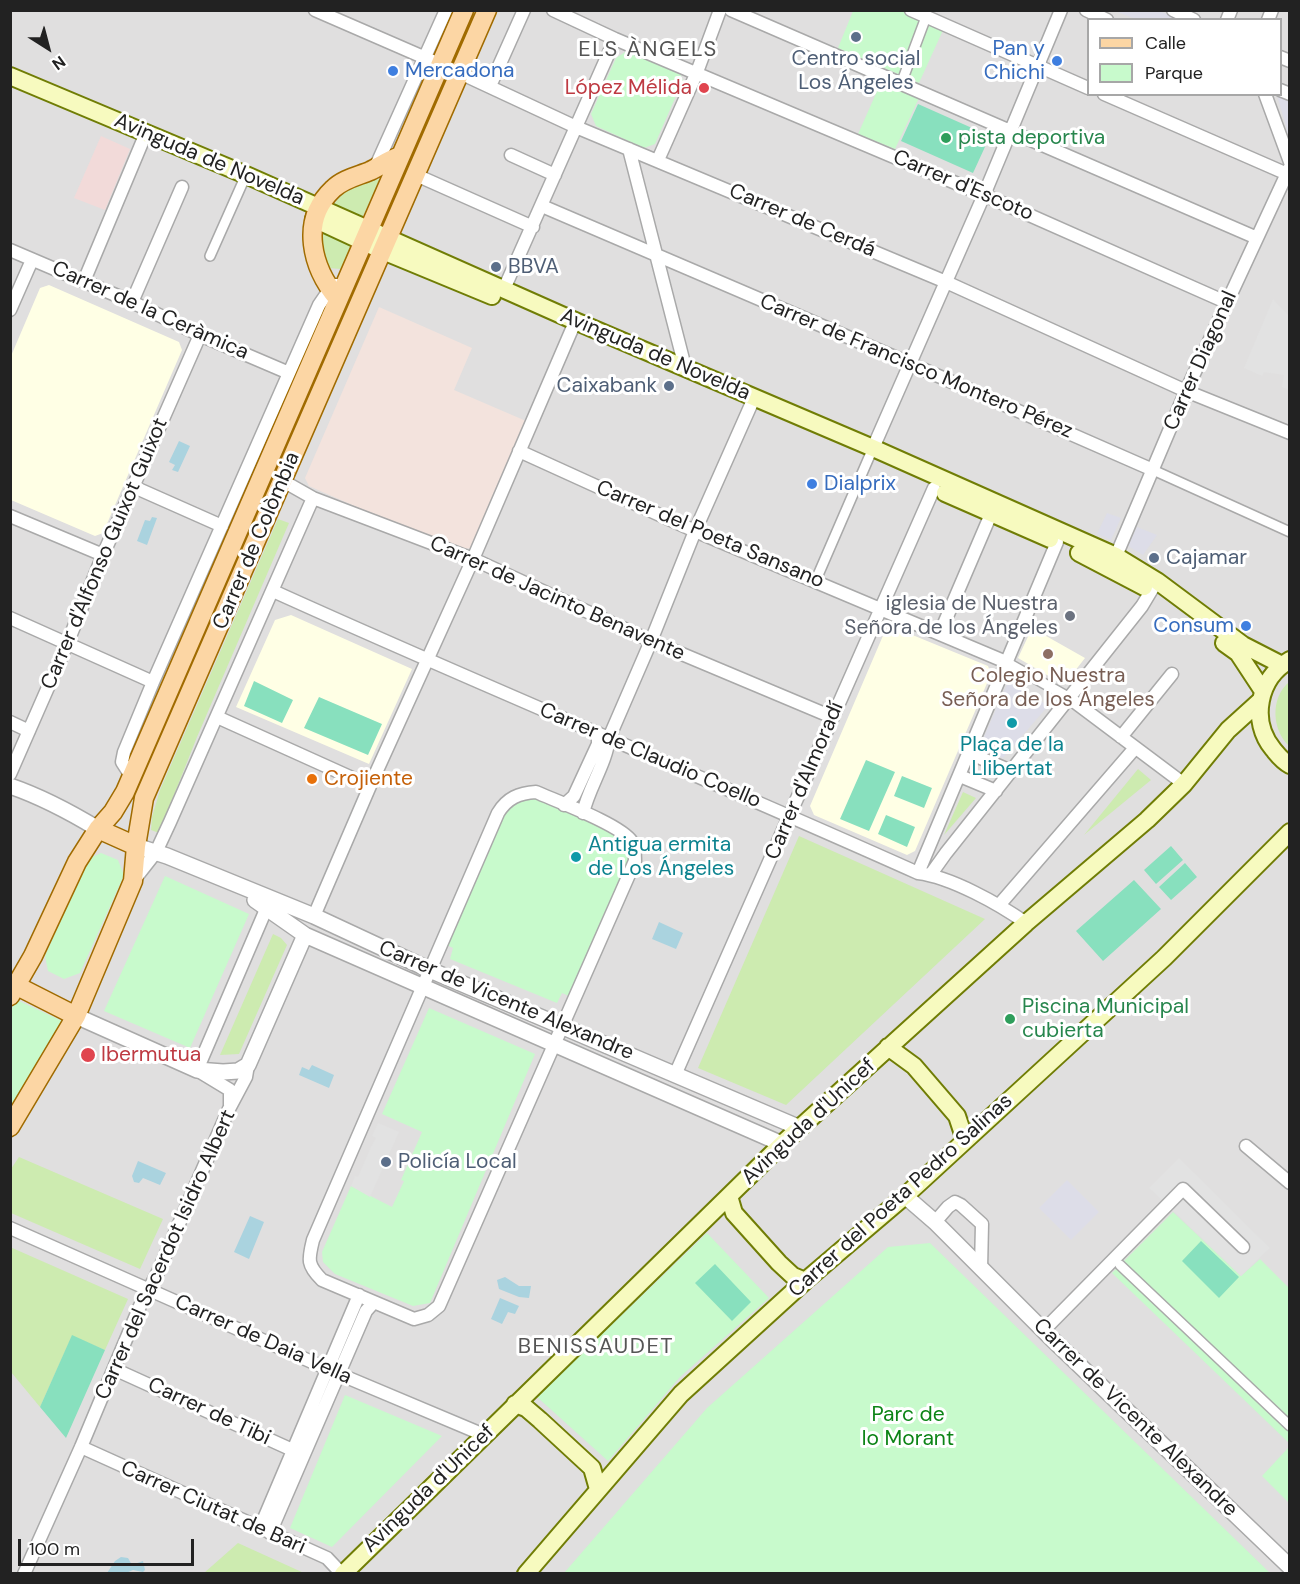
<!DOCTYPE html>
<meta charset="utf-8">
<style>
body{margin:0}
#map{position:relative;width:1300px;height:1584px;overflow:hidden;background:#f2efe9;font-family:"DM Sans",sans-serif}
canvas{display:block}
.frame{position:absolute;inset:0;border:12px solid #222;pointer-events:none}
.legend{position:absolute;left:1087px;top:18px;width:195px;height:78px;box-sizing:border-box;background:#fff;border:2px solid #a7a7a7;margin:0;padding:8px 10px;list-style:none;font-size:18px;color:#222}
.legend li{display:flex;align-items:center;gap:12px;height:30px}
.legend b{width:30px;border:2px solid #a7a7a7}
.north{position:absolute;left:18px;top:18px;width:60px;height:60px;-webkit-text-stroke:4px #fff;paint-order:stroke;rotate:144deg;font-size:16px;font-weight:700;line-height:24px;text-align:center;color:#222}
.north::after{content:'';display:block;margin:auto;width:21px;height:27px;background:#222;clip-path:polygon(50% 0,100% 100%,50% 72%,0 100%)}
.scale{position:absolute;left:18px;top:1539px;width:176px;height:27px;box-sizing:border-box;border:3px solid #222;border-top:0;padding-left:8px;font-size:18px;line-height:21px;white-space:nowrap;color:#222;-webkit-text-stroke:4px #fff;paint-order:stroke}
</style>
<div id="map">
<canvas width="1300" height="1584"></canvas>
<div class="frame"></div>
<ul class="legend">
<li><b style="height:8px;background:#fcd6a4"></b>Calle</li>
<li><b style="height:16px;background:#c8facc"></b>Parque</li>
</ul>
<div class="north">N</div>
<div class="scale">100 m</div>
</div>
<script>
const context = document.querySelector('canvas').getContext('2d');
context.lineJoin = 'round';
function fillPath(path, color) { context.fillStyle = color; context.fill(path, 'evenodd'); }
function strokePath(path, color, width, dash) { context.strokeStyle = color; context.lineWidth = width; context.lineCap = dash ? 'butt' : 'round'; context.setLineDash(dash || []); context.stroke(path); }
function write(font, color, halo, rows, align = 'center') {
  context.font = font + ' "DM Sans",sans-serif'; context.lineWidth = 6; context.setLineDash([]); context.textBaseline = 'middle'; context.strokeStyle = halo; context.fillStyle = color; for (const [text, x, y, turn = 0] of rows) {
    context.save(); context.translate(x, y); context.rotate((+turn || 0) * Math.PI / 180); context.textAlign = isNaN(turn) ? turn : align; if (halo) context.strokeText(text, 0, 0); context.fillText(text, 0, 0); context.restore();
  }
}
const residential = new Path2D(`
 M11,11h1278v1562l-1278,1zM1088,20h192v74h-192z`);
const commercial = new Path2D(`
 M101,136l29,13 -25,61 -31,-12z`);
const education = new Path2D(`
 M49,285l130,57 3,8 -79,183 -8,3 -84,-36v-144l29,-68z
 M291,615l121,54 -43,95 -133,-57 39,-87z
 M893,627l95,39 3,8 -76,177 -8,4 -93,-40 -4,-9 75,-175z
 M1032,628l53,30 -21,27 -46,-27z`);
const military = new Path2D(`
 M379,307l93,41 -18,42 72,31 -55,129 -3,-2 -9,4 -150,-66 -4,-8z`);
const grass = new Path2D(`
 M380,179l-17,37 -29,-11c12,-19 24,-24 46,-26z
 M319,230l34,14 -12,25 -13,-1 -5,-8z
 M278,519l11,4 -92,214 -38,96 -8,-3 1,-13 8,-27z
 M1289,682v64c-17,-16 -19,-48 0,-64z
 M1138,769l13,11 -67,55z
 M963,792l13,6 -32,37z
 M799,836l186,83 -199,186 -88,-37z
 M273,934l8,4 6,7 -48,109 -19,1z
 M19,1157l144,62 -23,50 -129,-56v-44z
 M10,1247l118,52 -23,51 -33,-14 -32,71 -29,-35z
 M238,1543l66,30h-100z`);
const park = new Path2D(`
 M853,11h52l39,17 -25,55 -81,-35z
 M628,50l51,22 4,8 -28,64 -11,4 -48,-22 -5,-12 25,-56z
 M882,80l38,16 -25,53 -37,-15z
 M528,796l15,4 76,34 10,14v12l-60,136 -7,-3 -5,10 -107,-44 3,-11 -6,-3 59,-137 5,-6z
 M101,853l17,7 6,15 -44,98 -16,6 -16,-8 -3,-15 43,-97z
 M165,876l84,38 -59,134 -86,-37z
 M17,1000l45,21 -51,85 -1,-95z
 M429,1008l106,46 -105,249 -17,3 -78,-32 -12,-12 -1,-10 29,-66 41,21 12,-26 -3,-1 21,-48 -40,-18z
 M1173,1212l68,64 19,-17 29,29v155l-177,-170z
 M707,1233l62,65 -89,79 -72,84 -71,-64z
 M930,1243l340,330h-706l143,-165 181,-161z
 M345,1395l97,41 -110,111 -42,-19z
 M1289,1447v56l-27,-27z`);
const pitch = new Path2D(`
 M918,104l72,32 -17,37 -72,-32z
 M254,681l39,19 -11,23 -38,-17z
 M319,697l63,27 -14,31 -64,-27z
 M866,760l29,12 -26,59 -29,-12z
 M902,776l30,12 -8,20 -30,-12z
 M886,815l29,12 -8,20 -29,-13z
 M1171,846l12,14 -27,24 -12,-14z
 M1185,863l12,14 -26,23 -12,-13z
 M1134,880l27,29 -58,52 -27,-30z
 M1201,1241l38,36 -20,21 -37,-37z
 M715,1264l36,38 -19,19 -37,-38z
 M72,1335l33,15 -39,88 -26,-31z`);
const parking = new Path2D(`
 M1273,299l16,17v74l-7,-3 2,-12 -20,-3 -2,4 -18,-8z
 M378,1123l21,9 -29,65 -19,-11 4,-10 3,1 13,-30 5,-9 -4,-2z
 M1179,1158l91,90 -29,28 -92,-88z`);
const plaza = new Path2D(`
 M1115,11h44l21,8h-44z
 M1277,95h12v42z
 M1107,513l14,5 -10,22 -14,-6z
 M1137,527l20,8 -14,20 -15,-9z
 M1009,680l39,26 -45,52 -19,-9 -1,-10z
 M1067,1180l32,32 -28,28 -32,-32z`);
const water = new Path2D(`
 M179,441l11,5 -12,26 -6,-2 3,-5 -6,-3z
 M152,517l5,1 -10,27 -10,-4 8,-21 5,1z
 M659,922l24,11 -7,16 -24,-10z
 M312,1065l22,10 -5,13 -30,-13 3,-8 7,3z
 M138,1161l28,12 -6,12 -17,-7 -4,5 -5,-1 -2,-6z
 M250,1216l14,6 -15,37 -15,-7z
 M505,1277l14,9h12l-2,12 -10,-1 -20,-8 -2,-9z
 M500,1298l19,8 -4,8 -7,-2 -6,12 -11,-5z
 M121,1557l7,1 4,7 11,-4 2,9 -2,2 -10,-2 -7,3h-19l8,-12z`);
const pedestrian = new Path2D(`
 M901,84l25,-67
 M210,256l36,-81
 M1153,470l137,62
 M815,582l58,-134
 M1006,662l62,35
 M1120,1265l170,161`);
const minor = new Path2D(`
 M315,10l145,63 116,54 370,155 240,109 104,42
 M553,10l62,29 369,156 244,108
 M731,10l526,228
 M911,10l177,78
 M1086,10l21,10
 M1173,10l21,10
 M1227,20l4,-10
 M1268,20l4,-10
 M1280,57l10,4
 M490,86l34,-76
 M1280,90l10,4
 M1104,94l181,79
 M1265,94l25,68
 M629,149l56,218
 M511,155l44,20
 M658,160l39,-88 23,-62
 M375,168l71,-158
 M416,175l117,52
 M542,206l369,158 242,106
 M10,250l122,52 68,33 89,38
 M84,281l62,-148
 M504,289l111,-250
 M132,302l50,-115
 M10,310l22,-50
 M873,448l111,-253 77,-185
 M519,451l176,80 311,131
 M283,481l30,17 160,61 178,82 181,76
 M134,487l88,39
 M10,516l93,39
 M1116,556l70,-165 104,-224
 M273,591c214,97 431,186 645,282 33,4 81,31 108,50
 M10,618l143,64
 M940,633l51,-119
 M1068,697l116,87
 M217,717l153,69
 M10,722l19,9
 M1121,737l51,-63
 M969,753l42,18
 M10,774l57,-130 36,-89 97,-220
 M131,776l-9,-14 2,-10 29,-70 166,-377 11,-16 6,-4
 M960,776l36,15
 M536,792c20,9 86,33 96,50 3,6 3,12 3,19l-196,445 -11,9 -14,4 -92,-39c-15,-15 -14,-20 -9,-40l185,-427c9,-15 21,-20 38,-21z
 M564,805l10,-9 24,-52v-11
 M583,813c6,-26 23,-49 26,-75l42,-97 44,-110 59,-133
 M918,873l139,-331
 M931,874l15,-21 196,-247 15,-25
 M134,880l22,-28 14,-30 143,-324
 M1000,904l135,-156
 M314,916l56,-130 103,-227 99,-230
 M675,1075l259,-587
 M230,1105v-15l-33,-20 70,-163
 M1246,1146l44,37
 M935,1222l13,-15 7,-5 6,3 21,19 -1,45
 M10,1228l329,146 145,61
 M1044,1330l139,-141 60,58
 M114,1369l185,84
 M81,1447l246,111 15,16
 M260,1528l99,-233
 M270,1533l96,-222 8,-9
 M24,1574l57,-127 59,-141 18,-34 71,-163 17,-32 2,-12`);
const tertiary = new Path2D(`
 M10,786c32,11 60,26 88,43
 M136,846l31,10 147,60 116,54 370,158
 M255,900l50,35 477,209
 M76,1016l121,54 26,2 15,-1 10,-6 57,-130
 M905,1196l30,26 117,117 238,228`);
const secondary = new Path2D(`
 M10,76l236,99 329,146 298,127 243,108 41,25 86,64 39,20
 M314,219l69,32 109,45
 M945,493l105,46
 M1079,553l65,34
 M1224,643l14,10 25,38
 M1290,660c-32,18 -40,61 -17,89 5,6 9,12 17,16
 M888,1047l26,19 43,50 8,24
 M729,1196l5,17 45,50 14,13 12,5
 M515,1404l11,4 14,12 52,48 6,21
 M343,1574l439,-430 244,-221 121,-103 37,-36 44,-54 32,-29
 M526,1574l155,-180 124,-113 100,-85 259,-238 126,-126`);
const primary = new Path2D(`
 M338,299c-26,-31 -39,-78 -5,-110 10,-10 25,-13 37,-18 10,-5 19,-11 30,-15
 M98,829l38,17
 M17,986l59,30
 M10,996l23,-40 44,-94 21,-33 15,-17 12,-20 339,-782
 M10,1127l66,-111 57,-135 3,-35 8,-48 343,-788`);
const markers = [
 [856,37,6,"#5c6f8a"],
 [1057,61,6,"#3f7fe0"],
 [393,71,6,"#3f7fe0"],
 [704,88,6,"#e0444e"],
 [946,138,6,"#2e9e5b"],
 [496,267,6,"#5c6f8a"],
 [669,386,6,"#5c6f8a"],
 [812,484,6,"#3f7fe0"],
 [1154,558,6,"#5c6f8a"],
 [1070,616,6,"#6b7280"],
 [1246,626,6,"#3f7fe0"],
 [1048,654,6,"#8d6e63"],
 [1012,723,6,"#0f9aa8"],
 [312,779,6,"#e8710a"],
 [576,857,6,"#0f9aa8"],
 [1010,1019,6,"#2e9e5b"],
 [88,1055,8,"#e0444e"],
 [386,1162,6,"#5c6f8a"]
];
const shopNames = [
 ["Pan y",1045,49],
 ["Chichi",1045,73],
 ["Mercadona",405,71,"left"],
 ["Dialprix",824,484,"left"],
 ["Consum",1234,626]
];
const serviceNames = [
 ["Centro social",856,59,"center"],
 ["Los Ángeles",856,83,"center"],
 ["BBVA",508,267],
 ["Caixabank",657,386,"right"],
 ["Cajamar",1166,558],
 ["Policía Local",398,1162]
];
const healthNames = [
 ["López Mélida",692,88],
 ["Ibermutua",101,1055,"left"]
];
const leisureNames = [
 ["pista deportiva",958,138],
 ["Piscina Municipal",1022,1007],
 ["cubierta",1022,1031]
];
const streetNames = [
 ["Avinguda de Novelda",209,160,23],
 ["Carrer d'Escoto",963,186,23],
 ["Carrer de Cerdá",802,221,23],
 ["Carrer de la Ceràmica",150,311,24],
 ["Avinguda de Novelda",655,355,23],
 ["Carrer Diagonal",1201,361,-66],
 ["Carrer de Francisco Montero Pérez",916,367,23],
 ["Carrer del Poeta Sansano",710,535,23],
 ["Carrer de Colòmbia",257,541,-67],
 ["Carrer d'Alfonso Guixot Guixot",105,554,-67],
 ["Carrer de Jacinto Benavente",557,599,24],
 ["Carrer de Claudio Coello",650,756,23],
 ["Carrer d'Almoradí",805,781,-67],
 ["Carrer de Vicente Alexandre",506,1001,23],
 ["Avinguda d'Unicef",809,1122,-43],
 ["Carrer del Poeta Pedro Salinas",901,1196,-42],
 ["Carrer del Sacerdot Isidro Albert",166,1255,-66],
 ["Carrer de Daia Vella",263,1340,24],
 ["Carrer de Tibi",209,1412,25],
 ["Carrer de Vicente Alexandre",1135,1418,44],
 ["Avinguda d'Unicef",429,1489,-44],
 ["Carrer Ciutat de Bari",213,1508,24]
];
const worshipNames = [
 ["iglesia de Nuestra",1058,604],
 ["Señora de los Ángeles",1058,628]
];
const educationNames = [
 ["Colegio Nuestra",1048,676],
 ["Señora de los Ángeles",1048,700]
];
const cultureNames = [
 ["Plaça de la",1012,745],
 ["Llibertat",1012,769],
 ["Antigua ermita",588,845,"left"],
 ["de Los Ángeles",588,869,"left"]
];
const foodNames = [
 ["Crojiente",324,779]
];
const parkNames = [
 ["Parc de",908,1415],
 ["lo Morant",908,1439]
];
const neighbourhoodNames = [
 ["ELS ÀNGELS",648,50],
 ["BENISSAUDET",596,1347]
];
fillPath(residential, '#e0dfdf');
fillPath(commercial, '#f2dad9');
fillPath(education, '#ffffe5');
fillPath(military, '#f3e3dd');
fillPath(grass, '#cdebb0');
fillPath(park, '#c8facc');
fillPath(pitch, '#88e0be');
fillPath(parking, '#e2e2e2');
fillPath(plaza, '#dddde8');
fillPath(water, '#aad3df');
strokePath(pedestrian, '#a9a9a9', 12);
strokePath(minor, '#a9a9a9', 15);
strokePath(tertiary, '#a9a9a9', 18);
strokePath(secondary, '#707d05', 20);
strokePath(primary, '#a06b00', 21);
strokePath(pedestrian, '#fff', 9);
strokePath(minor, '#fff', 12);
strokePath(tertiary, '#fff', 15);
strokePath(secondary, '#f7fabf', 16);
strokePath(primary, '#fcd6a4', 18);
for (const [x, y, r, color] of markers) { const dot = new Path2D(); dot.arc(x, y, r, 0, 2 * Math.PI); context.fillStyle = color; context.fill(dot); strokePath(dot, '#fff', 2); }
write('21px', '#366cbe', '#fff', shopNames, 'right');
write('21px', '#4e5e75', '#fff', serviceNames, 'left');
write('21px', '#be3a42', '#fff', healthNames, 'right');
write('21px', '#27864d', '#fff', leisureNames, 'left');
write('21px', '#222', '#fff', streetNames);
write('21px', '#5b616d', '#fff', worshipNames, 'right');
write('21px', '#785e54', '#fff', educationNames);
write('21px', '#0d838f', '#fff', cultureNames);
write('21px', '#c56008', '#fff', foodNames, 'left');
write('21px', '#0c8416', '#fff', parkNames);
context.letterSpacing = '1.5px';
write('22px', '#555', '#fff', neighbourhoodNames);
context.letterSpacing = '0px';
</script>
